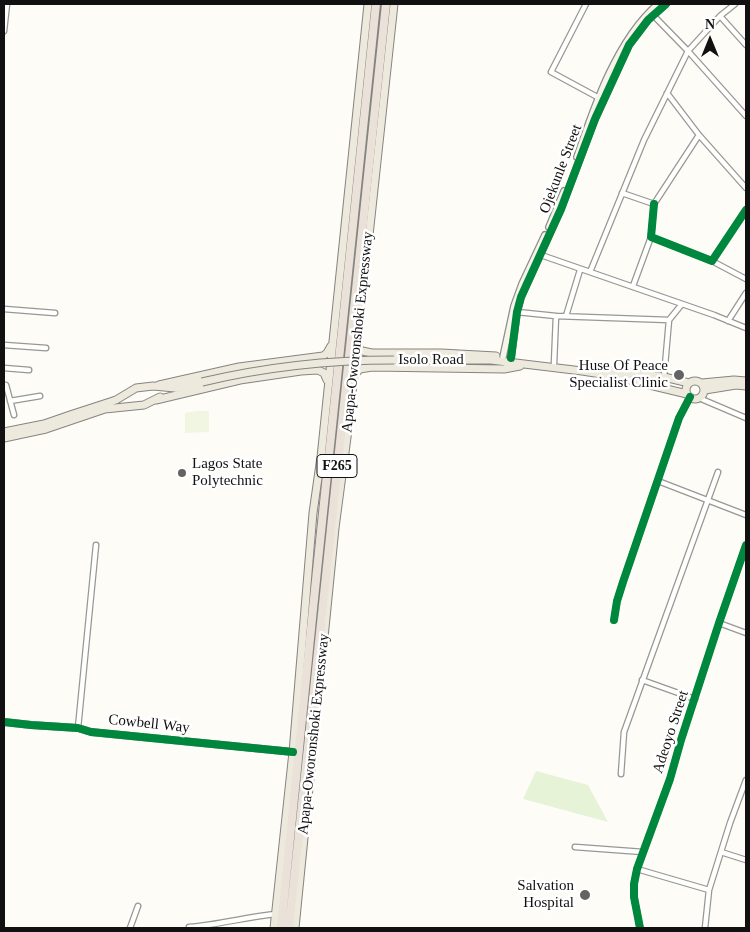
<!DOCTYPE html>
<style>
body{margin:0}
#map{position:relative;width:750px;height:932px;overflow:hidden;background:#fdfcf7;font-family:"Times New Roman",serif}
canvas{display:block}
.frame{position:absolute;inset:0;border:5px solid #111;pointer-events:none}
.north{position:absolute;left:685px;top:15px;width:50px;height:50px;-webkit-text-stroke:4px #fff;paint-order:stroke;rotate:0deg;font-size:14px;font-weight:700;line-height:20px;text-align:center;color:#111}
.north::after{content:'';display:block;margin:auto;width:18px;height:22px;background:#111;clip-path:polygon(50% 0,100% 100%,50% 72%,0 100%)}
</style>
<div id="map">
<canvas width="750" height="932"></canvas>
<div class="frame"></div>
<div class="north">N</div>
</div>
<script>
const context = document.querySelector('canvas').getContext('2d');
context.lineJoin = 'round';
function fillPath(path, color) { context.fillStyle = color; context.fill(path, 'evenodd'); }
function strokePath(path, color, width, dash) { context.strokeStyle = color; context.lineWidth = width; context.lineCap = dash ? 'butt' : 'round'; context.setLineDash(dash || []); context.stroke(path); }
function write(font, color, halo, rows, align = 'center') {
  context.font = font + ' "Times New Roman",serif'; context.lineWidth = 5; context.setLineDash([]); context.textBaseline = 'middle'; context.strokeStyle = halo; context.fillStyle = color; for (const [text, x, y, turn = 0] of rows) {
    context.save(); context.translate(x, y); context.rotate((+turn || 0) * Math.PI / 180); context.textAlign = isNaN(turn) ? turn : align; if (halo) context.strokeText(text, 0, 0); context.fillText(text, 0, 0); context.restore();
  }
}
const green = new Path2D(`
 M536,771l52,14 20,37 -85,-23z`);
const pitch = new Path2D(`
 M196,411h13v21l-24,1v-20z`);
const street = new Path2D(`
 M586,4l-35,68 50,27
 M735,4l-15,12 -32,35 58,65
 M720,16l26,29
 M4,31l3,-27
 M667,93l32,42 47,53
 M622,193l32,11 45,-69
 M654,204l-3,33 61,24 34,-51
 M538,254l176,61 32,13
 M712,261l34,18
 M590,272l54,-132 44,-89 -36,-37
 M633,286l18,-49
 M4,309l51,4
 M517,312l39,4 -2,48
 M556,316l113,4 -5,57
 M566,316l14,-46
 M669,320l13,-16
 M728,321l18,-28
 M4,345l42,3
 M4,368l25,2
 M4,385h2l8,30
 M699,398l47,20
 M10,401l30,-5
 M658,481l88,34
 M614,620l3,-19 6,-19 56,-164 11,-21
 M719,623l27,10
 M642,680l53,19
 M78,728l18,-183
 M621,774l3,-42 94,-260
 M575,847l68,5
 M721,852l25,8
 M637,869l72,21
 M189,927c29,-2 57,-10 86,-13
 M130,928l8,-22
 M640,928l-6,-31v-13l3,-15 33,-90 11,-39 38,-117 27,-78
 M705,928l4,-38 21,-67 16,-43`);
const secondary = new Path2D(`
 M577,157c17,-50 40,-118 81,-153
 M549,227l15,-36
 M503,357l11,-51 8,-22 23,-49
 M511,358l6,-46 4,-15 40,-88 34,-90 34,-74 19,-25 18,-16
 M4,722l27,3 47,3 13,4 202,20`);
const primary = new Path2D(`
 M356,346l6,5 10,2h69l55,3
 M394,360h97l91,11 26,4 79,19
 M605,370l59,7 25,6
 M354,375l6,-6 12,-2 132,2 16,-3
 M686 390a9 9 0 1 1 18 0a9 9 0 1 1-18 0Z
 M702,383l32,-3 12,1
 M159,385l80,-18 84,-11 4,-3 4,-7
 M705,390l31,-5 10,1
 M156,400l84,-20 61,-9 17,-1 6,3 3,7
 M4,432l40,-8 26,-9 46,-15 20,-12 17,-2 22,2 27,-6
 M4,438l42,-9 59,-20 39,-4 16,-8
 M274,928l19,-176 20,-239 8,-56 47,-453
 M295,928l40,-400 13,-98 46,-426`);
const highway = new Path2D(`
 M281,928l33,-329 62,-595
 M289,928l97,-924`);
const primaryBridge = new Path2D(`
 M202,382c63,-15 128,-22 192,-22`);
const cycleway = new Path2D(`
 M654,204l-3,33 61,24 34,-51
 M511,358l6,-46 4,-15 40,-88 34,-90 34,-74 19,-25 18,-16
 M614,620l3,-19 6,-19 56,-164 11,-21
 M4,722l27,3 47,3 13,4 202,20
 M640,928l-6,-31v-13l3,-15 33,-90 11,-39 38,-117 27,-78`);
const markers = [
 [679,375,6,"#646362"],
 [182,473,5,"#646362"],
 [585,895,6,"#646362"]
];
const shields = [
 [337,466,40]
];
const shieldNames = [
 ["F265",337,466]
];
const streetNames = [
 ["Ojekunle Street",561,169,-69],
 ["Apapa-Oworonshoki Expressway",358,332,-84],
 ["Isolo Road",431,360],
 ["Cowbell Way",149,724,6],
 ["Adeoyo Street",671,732,-72],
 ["Apapa-Oworonshoki Expressway",314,734,-84]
];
const poiNames = [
 ["Huse Of Peace",668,366],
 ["Specialist Clinic",668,383],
 ["Lagos State",192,464,"left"],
 ["Polytechnic",192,481,"left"],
 ["Salvation",574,886],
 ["Hospital",574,903]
];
fillPath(green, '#e7f3d7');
fillPath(pitch, '#f0f6e1');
strokePath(street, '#979795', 7);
strokePath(secondary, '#8e8d8b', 8);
strokePath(primary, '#858482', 9);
strokePath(highway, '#858482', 10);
strokePath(street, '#fffffe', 4.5);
strokePath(secondary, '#f6f4eb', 5.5);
strokePath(primary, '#ede9dc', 7);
strokePath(highway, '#eae1d8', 8);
strokePath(primaryBridge, '#858482', 9, []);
strokePath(primaryBridge, '#ede9dc', 7);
strokePath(cycleway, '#00873e', 8);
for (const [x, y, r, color] of markers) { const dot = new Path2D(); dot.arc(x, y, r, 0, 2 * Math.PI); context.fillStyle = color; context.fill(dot); strokePath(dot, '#fff', 2); }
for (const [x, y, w] of shields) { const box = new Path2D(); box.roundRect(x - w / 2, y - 11.5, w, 23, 4); context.fillStyle = '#fff'; context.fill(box); strokePath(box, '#111', 1); }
write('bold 14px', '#111', null, shieldNames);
write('15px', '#111', '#fff', streetNames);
write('15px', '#111', '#fff', poiNames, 'right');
</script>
